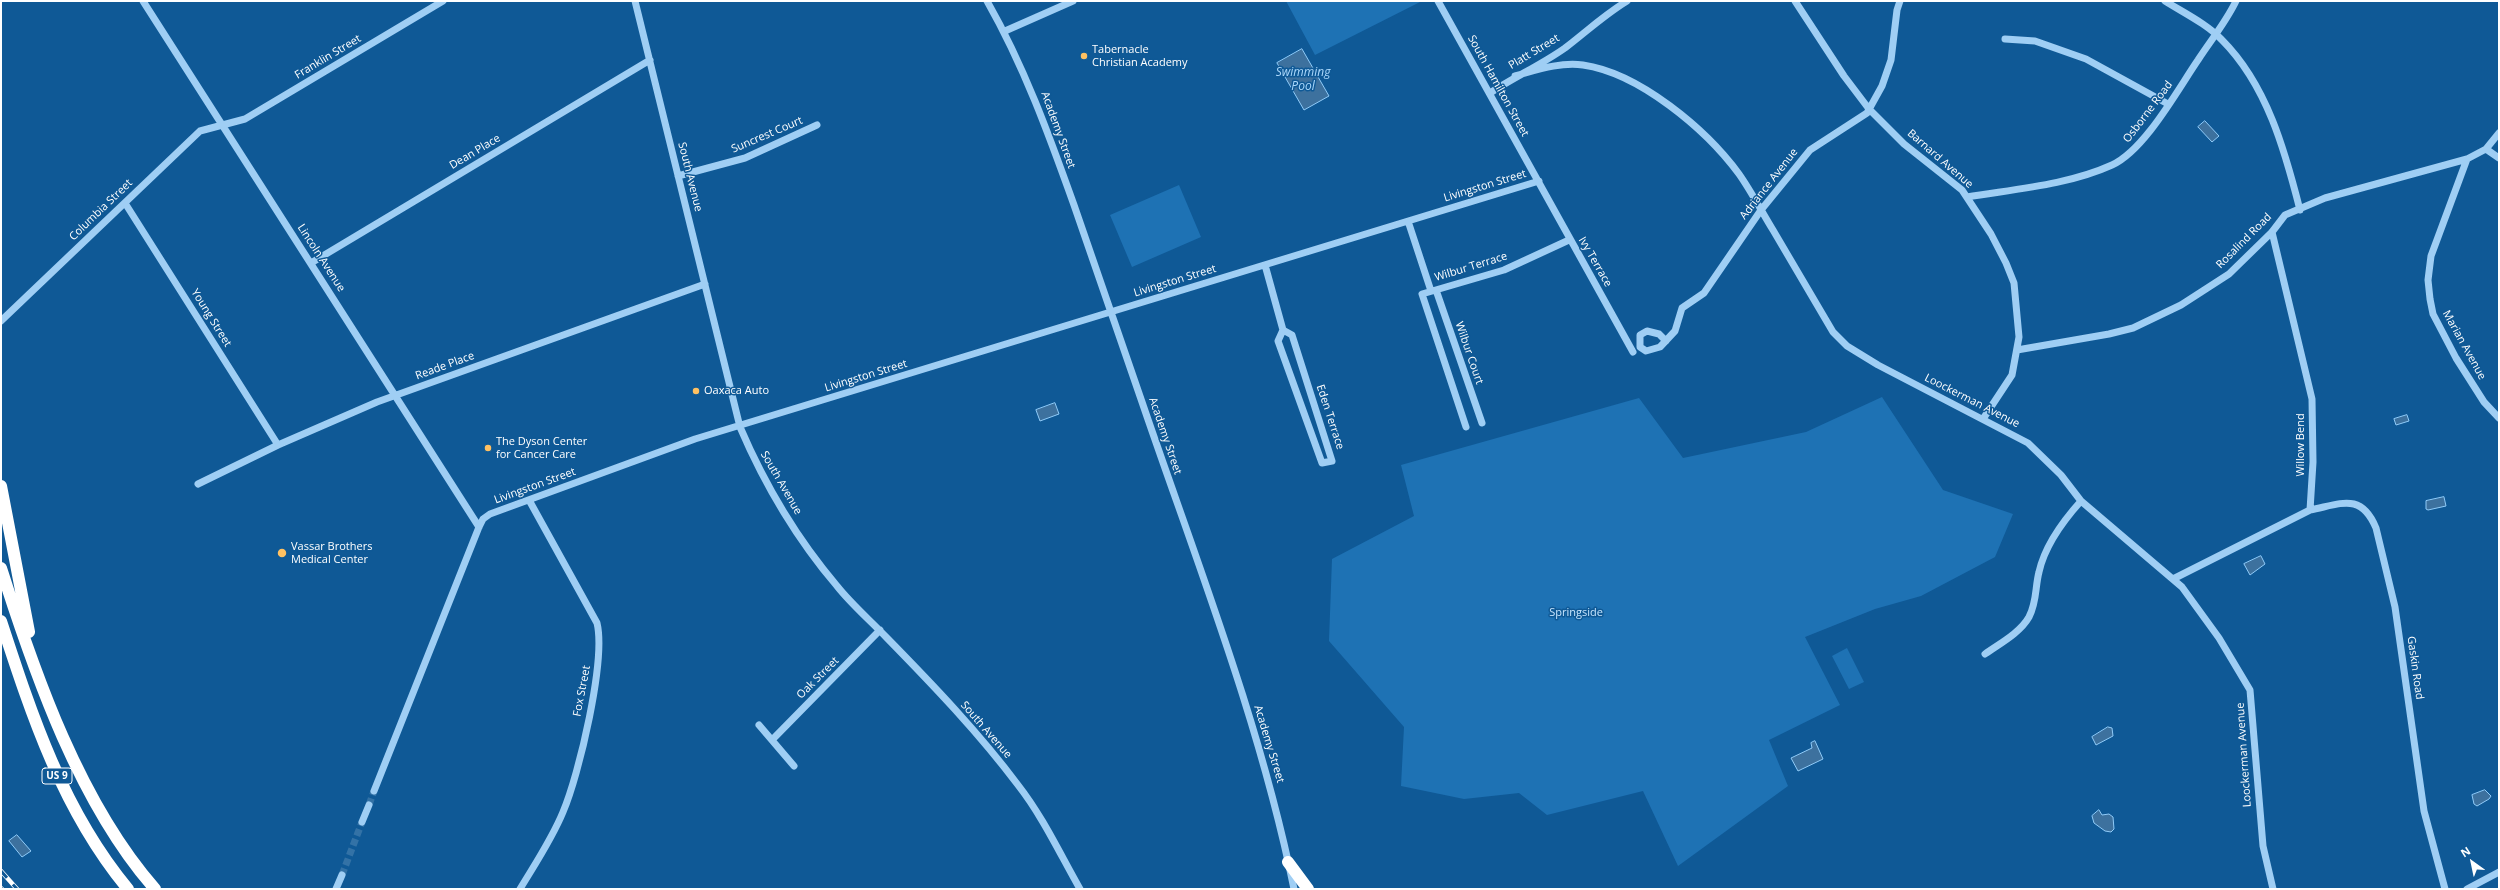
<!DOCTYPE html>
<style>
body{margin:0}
#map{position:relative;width:2500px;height:890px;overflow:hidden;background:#0f5996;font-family:"Open Sans",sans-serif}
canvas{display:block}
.frame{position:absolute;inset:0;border:2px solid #fff;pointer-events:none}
.north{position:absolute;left:2452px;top:842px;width:40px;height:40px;-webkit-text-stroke:3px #0f5996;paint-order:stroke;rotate:327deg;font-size:11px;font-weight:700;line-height:16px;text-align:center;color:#fff}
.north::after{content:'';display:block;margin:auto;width:14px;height:18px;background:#fff;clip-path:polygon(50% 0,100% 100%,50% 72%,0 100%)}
</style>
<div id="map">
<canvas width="2500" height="890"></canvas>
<div class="frame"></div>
<div class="north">N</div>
</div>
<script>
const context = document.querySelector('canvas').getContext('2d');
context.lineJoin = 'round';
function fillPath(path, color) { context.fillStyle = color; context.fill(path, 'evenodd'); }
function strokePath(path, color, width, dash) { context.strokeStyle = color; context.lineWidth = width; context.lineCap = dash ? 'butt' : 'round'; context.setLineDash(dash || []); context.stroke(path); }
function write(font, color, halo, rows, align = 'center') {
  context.font = font + ' "Open Sans",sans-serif'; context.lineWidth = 3; context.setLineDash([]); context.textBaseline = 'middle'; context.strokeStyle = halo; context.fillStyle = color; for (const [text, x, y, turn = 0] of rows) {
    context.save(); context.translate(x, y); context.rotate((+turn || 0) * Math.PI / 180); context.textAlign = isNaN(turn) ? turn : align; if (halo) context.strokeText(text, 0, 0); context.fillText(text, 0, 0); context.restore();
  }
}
const green = new Path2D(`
 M1286,1h136l-107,54z
 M1179,185l22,52 -69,30 -22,-52z
 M1882,397l61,93 70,24 -18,43 -74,39 -46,13 -70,28 35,68 -71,35 19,46 -110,80 -35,-75 -96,24 -28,-22 -55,6 -63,-13 3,-59 -75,-86 3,-82 82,-43 -13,-51 238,-67 44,60 123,-26z
 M1847,648l17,34 -15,7 -17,-33z`);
const water = new Path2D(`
 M1302,49l27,47 -25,14 -27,-47z
 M2205,121l14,15 -7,6 -14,-15z
 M1055,403l4,11 -19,7 -4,-11z
 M2407,415l2,6 -13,4 -2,-6z
 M2444,497l2,9 -18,4 -2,-1v-8z
 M2261,556l4,8 -15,11 -6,-11z
 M2108,727l4,1 1,8 -17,9 -4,-8z
 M1815,741l8,18 -25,12 -7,-13 21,-10 -1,-5z
 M2485,790l6,6 -2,3 -12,7 -3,-2 -2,-9z
 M2099,810l3,5 7,-1 4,3 1,12 -3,3 -6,-1 -11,-8 -2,-7z
 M17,835l14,16 -9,6 -13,-16z`);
const minorTunnel = new Path2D(`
 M369,805l5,-14
 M342,875l20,-53`);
const minor = new Path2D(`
 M143,1l336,526
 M635,1l105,426c24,56 57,112 97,159 15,19 34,35 50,52 46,47 92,95 131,147 25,32 42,69 62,104
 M987,1c37,65 62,134 87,204 23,66 45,131 68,197 55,161 118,320 152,487
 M1438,1l195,351
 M1795,1l49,75 25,33 35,35 58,46 29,44 15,29 8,20 5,54 -7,38 -29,44
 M2165,1c19,12 42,23 57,39 45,45 63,111 78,170
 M1005,31l68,-30
 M2005,39l30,2 51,18 82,45
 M1515,76c22,-6 44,-14 68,-11 56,8 123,64 156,109 12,17 23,38 34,56 20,34 40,68 60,102l14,14 31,19 150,78 33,32 20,26 101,86 37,51 31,52 13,156 10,43
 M1490,93c24,-16 51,-28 75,-45 21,-16 39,-33 62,-47
 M2499,133l-13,16 -19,10 -36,97 -3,24 2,19 3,15 23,44 28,44 15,16
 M2486,149l13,9
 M678,176l67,-18 72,-33
 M1967,197c48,-8 101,-12 145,-32 33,-15 66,-76 86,-105 13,-20 28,-38 38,-59
 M125,203l153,242
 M1408,221l23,70
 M311,263l339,-203
 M1265,265l18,65 -5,11 44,122 10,-2 -40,-126 -9,-5
 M1436,290l46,133
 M1,321l199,-190 45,-12 198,-118
 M1666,341l-7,-7 -12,-3 -7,4v12l6,4 14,-4 15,-16 7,-23 22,-15 57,-83 49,-60 57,-37 15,-27 9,-26 6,-50 3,-9
 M2017,350l92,-16 24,-6 48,-23 48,-31 43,-42 13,-17 40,-17 142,-39
 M1466,427l-44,-133 82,-24 65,-30
 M198,484l80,-39 99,-43 328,-118
 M2310,510c31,-6 51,-18 66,18l19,79 29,204 21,78
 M2173,579l137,-69 3,-48 -1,-63 -40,-167
 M1985,654c14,-10 35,-21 44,-37 8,-15 6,-30 10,-45 6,-27 24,-51 42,-71
 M759,725l35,41
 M772,740l108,-110
 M374,791l105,-264 4,-8 7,-5 205,-75 844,-258
 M362,822l7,-17
 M336,889l6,-14
 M520,889c15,-25 32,-50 43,-77 16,-37 43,-152 34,-189l-68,-123
 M2467,889l32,-17`);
const highway = new Path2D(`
 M1,486l28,146
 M1,568c34,107 79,236 154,321
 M1,621c31,95 62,190 127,268
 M1288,862l20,27`);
const rail = new Path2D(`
 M1,871l16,18
 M1,888l1,1`);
const markers = [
 [1084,56,4,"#ffc162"],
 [696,391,4,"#ffc162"],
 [488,448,4,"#ffc162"],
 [282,553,5,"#ffc162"]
];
const shields = [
 [57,776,30]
];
const shieldNames = [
 ["US 9",57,776]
];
const poiNames = [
 ["Tabernacle",1092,50],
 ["Christian Academy",1092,63],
 ["Oaxaca Auto",704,391],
 ["The Dyson Center",496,442],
 ["for Cancer Care",496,455],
 ["Vassar Brothers",291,547],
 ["Medical Center",291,560]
];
const streetNames = [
 ["Platt Street",1534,52,-31],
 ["Franklin Street",328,57,-31],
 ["South Hamilton Street",1498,86,61],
 ["Osborne Road",2148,112,-53],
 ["Academy Street",1058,130,70],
 ["Suncrest Court",767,135,-23],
 ["Dean Place",475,152,-31],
 ["Barnard Avenue",1940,159,41],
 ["South Avenue",690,177,76],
 ["Adriance Avenue",1769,184,-52],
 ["Livingston Street",1485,186,-17],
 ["Columbia Street",101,210,-44],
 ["Rosalind Road",2244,241,-45],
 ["Lincoln Avenue",321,258,57],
 ["Ivy Terrace",1595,262,60],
 ["Wilbur Terrace",1471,267,-17],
 ["Livingston Street",1175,281,-17],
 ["Young Street",211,318,58],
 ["Marian Avenue",2464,345,61],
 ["Wilbur Court",1469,353,71],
 ["Reade Place",445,366,-20],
 ["Livingston Street",866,376,-17],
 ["Loockerman Avenue",1972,401,27],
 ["Eden Terrace",1330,417,72],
 ["Academy Street",1165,436,71],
 ["Willow Bend",2301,445,-90],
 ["South Avenue",781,483,60],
 ["Livingston Street",535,486,-20],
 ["Gaskin Road",2415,668,82],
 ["Oak Street",818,678,-45],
 ["Fox Street",582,691,-79],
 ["South Avenue",986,730,49],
 ["Academy Street",1269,744,73],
 ["Loockerman Avenue",2244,755,-94]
];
const parkNames = [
 ["Springside",1576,613]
];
const waterNames = [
 ["Swimming",1303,73],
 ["Pool",1303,87]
];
fillPath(green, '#1e72b4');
fillPath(water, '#3d719e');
strokePath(water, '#90cbf8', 1);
strokePath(minorTunnel, '#3372a6', 7, [7, 3.5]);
strokePath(minor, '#9fcef4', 7);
strokePath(highway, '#fff', 12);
strokePath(rail, '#fff', 4.5);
strokePath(rail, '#0f5996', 3, [9]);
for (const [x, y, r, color] of markers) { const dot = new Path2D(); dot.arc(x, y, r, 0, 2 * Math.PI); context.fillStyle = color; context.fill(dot); strokePath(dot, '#0f5996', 1.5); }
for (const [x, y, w] of shields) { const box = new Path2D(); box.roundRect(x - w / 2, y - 8, w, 16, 3); context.fillStyle = '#0f5996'; context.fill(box); strokePath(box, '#fff', 1); }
write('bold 10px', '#fff', null, shieldNames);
write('11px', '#fff', '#0f5996', poiNames, 'left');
write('11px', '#fff', '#0f5996', streetNames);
write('11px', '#c7e6fe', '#0f5996', parkNames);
write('italic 12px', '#abd8fb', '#0f5996', waterNames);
</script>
